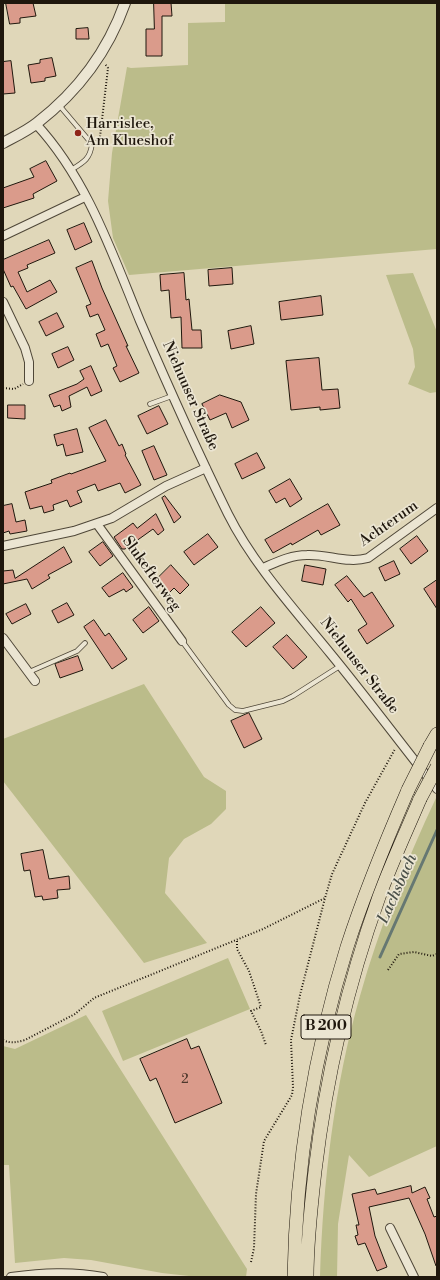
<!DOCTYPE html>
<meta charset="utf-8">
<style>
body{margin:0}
#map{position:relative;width:440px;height:1280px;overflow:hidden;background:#e0d7b9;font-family:"Libre Bodoni",serif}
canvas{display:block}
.frame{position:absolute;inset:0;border:4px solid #1f170d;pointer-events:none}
</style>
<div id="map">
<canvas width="440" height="1280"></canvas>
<div class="frame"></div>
</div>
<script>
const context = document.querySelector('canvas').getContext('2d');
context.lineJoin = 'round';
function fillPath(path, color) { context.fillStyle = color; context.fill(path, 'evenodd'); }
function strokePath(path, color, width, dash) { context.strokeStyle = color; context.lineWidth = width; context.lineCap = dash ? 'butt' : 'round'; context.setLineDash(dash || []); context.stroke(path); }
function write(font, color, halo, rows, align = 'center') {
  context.font = font + ' "Libre Bodoni",serif'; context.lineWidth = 3.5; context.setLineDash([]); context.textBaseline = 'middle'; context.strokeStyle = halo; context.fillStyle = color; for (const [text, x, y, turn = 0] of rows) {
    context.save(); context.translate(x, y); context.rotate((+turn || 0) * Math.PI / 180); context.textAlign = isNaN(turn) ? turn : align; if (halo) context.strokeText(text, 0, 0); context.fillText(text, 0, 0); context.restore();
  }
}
const green = new Path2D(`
 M225,3h212v246l-308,26 -16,-37 -5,-37 4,-48 15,-86 4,1 57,-3v-42l37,-1z
 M413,273l24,59v60l-7,1 -22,-9 7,-17 -2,-18 -27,-74z
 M144,684l60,93 22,14v18l-15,15 -27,15 -15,19 -4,35 42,50 -63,20 -141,-182v-42z
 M436,798l1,1v347l-68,31 -20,-22 -11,69 -1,53h-17c3,-95 14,-190 40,-281 19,-68 46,-134 76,-198z
 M228,958l22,51 -127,52 -21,-50z
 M86,1015l161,254 -1,8h-48l-36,-4 -71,-13 -27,-2 -49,5 -6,-98h-6v-119l12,3z`);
const stream = new Path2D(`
 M380,957l57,-127`);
const building = new Path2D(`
 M6,3h27l3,13 -16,2v5l-10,1z
 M154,3h17l1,13h-10v40h-16v-27h8z
 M88,28l1,11h-13v-10z
 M52,58l4,18 -11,2v3l-14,2 -3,-18 12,-2v-3z
 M11,61l4,32 -12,1v-32z
 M46,161l11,20 -24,13 1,4 -31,10v-20l31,-11 -4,-8z
 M84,223l8,19 -17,8 -8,-20z
 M49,240l6,13 -28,12 1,3 -10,4 9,20 23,-12 7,12 -31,17 -13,-23 -2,1 -8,-18v-9z
 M92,261l10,27 26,58h-2l13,27 -19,9 -7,-14 4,-2 -9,-22 -7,3 -5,-13 9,-4 -7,-16 -8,3 -4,-11 5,-2 -15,-36z
 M232,268l1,16 -24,2 -1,-16z
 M184,273l2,27 3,-1 3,31h9l1,18h-20l-1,-31 -10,1 -2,-28 -8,1 -1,-16z
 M321,296l2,19 -42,5 -2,-18z
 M57,313l7,14 -18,9 -7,-14z
 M251,326l3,18 -23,5 -3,-18z
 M68,347l6,13 -16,8 -6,-14z
 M319,358l3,32 16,-1 2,19 -20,2v-3l-29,3 -5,-49z
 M91,366l11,25 -11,5 -4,-9 -18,9 2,11 -9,4 -2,-6 -6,2 -5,-12 28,-11 7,-5 -4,-8z
 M220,395l21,7 8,18 -17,8 -6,-15 -16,7 -8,-16z
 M8,405h17v14l-17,-1z
 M159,406l9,18 -21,10 -9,-18z
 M106,420l13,26 3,-2 4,10 -1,1 16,30 -16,8 -5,-10 -22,8 -3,-7 -18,7 5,11 -12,5 -3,-7 -14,5 1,5 -10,3 -2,-7 -12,3 -5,-17 27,-9 -1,-3 19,-7 1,1 35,-13 -17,-33z
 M77,429l6,23 -17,4 -3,-12 -6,2 -3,-11z
 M154,446l13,29 -13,5 -12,-29z
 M257,453l8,15 -23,11 -7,-15z
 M290,479l12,20 -12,8 -5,-9 -9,5 -7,-12z
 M165,496l16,21 -7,6 -12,-25z
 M12,504l4,18 9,-2 2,11 -17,3 -1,-3 -6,2v-27z
 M328,504l12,21 -19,10 -3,-5 -26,15 -1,-2 -18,10 -8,-13z
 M156,514l8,16 -6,5 -5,-6 -28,20h-3l-8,-12 19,-14 4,5z
 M208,534l10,13 -24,18 -10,-13z
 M417,536l11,15 -17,13 -11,-15z
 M103,542l10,14 -13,10 -11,-14z
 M64,547l8,15 -24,13 2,3 -18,11 -5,-10 -24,5v-13l10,-1 2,8z
 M394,561l6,13 -15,7 -6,-13z
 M171,565l18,20 -9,9 -6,-6 -5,5 -13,-13z
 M305,565l21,4 -3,16 -21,-4z
 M123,573l10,14 -7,5 -2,-3 -15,8 -7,-9z
 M347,576l17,21 8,-5 22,34 -27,18 -9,-14 9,-6 -16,-25 -3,3 -13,-17z
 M437,580v29l-13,-20z
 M67,603l7,12 -16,8 -6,-12z
 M26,604l5,10 -19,10 -6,-10z
 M149,607l10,14 -16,12 -10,-13z
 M261,607l14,16 -29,24 -14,-15z
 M94,620l11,16 4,-3 18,26 -15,10 -28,-42z
 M287,635l20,22 -14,12 -20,-22z
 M78,656l5,14 -23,8 -5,-14z
 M249,713l13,26 -18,9 -13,-27z
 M43,850l6,29 20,-3 1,13 -13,1 1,8 -15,2 -1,-4 -7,1 -5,-27 -6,1 -3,-17z
 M187,1039l4,10 8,-3 23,57 -47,20 -19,-45 -6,3 -10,-22z
 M411,1186l1,7 13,-6 5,11 -3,1 7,18 3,-1v50h-1l-11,-32 -16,-36 -40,9 6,29 12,31 -10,4 -12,-28 -7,2 -3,-9 3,-1 -2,-10h3l-7,-31 23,-5 2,5z`);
const path = new Path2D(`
 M96,141l4,-4 8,-69 -3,-4
 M3,388l11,1 9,-5
 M237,941v8l12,22 12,36 -10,4 10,20 5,14
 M388,970l11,-16 15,-2 18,4 5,-2
 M3,1040c8,4 14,2 22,0l50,-26 19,-16 169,-69 62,-31
 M251,1262l3,-14 2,-54 8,-53 28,-46 1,-8 -2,-47 9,-45 25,-97 7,-24 33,-71 30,-54`);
const service = new Path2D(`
 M59,105l33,39c-2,15 -8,18 -21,26
 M150,404l22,-8
 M182,641l47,64 6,5 8,1 40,-10 10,-5 47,-30
 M29,672l48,-21 8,-8`);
const minor = new Path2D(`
 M36,124c51,55 76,129 104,197 28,65 57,130 88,193 25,50 67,96 102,139 37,45 71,91 107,136
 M3,236l82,-39
 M3,302l22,46 4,14v19
 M97,524l85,117
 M3,546l71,-15 38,-13 54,-32 40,-18
 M263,568c14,-6 28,-13 44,-13 21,-1 40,9 61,3l69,-50
 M3,638l32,43
 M390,1228l24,49
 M11,1277c31,-4 61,-6 92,0`);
const tertiary = new Path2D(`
 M3,143c11,-6 24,-12 34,-20 40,-31 71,-72 88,-120`);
const trunk = new Path2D(`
 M430,746l7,-12
 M294,1277c2,-111 20,-224 53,-330 17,-53 39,-106 61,-157
 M307,1277c0,-35 4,-71 8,-106 11,-93 32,-185 64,-274 12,-33 27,-65 41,-98`);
const trunkBridge = new Path2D(`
 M408,790l22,-44
 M420,799l17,-32`);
const markers = [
 [78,133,4,"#8f2418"]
];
const numberNames = [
 ["2",185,1080]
];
const shields = [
 [326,1027,50]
];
const shieldNames = [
 ["B 200",326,1027]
];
const poiNames = [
 ["Harrislee,",86,124],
 ["Am Klueshof",86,141]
];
const streetNames = [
 ["Niehuuser Straße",190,396,66],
 ["Achterum",389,524,-35],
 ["Slukefterweg",151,574,54],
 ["Niehuuser Straße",359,666,52]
];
const waterNames = [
 ["Lachsbach",398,889,-66]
];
fillPath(green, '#bbbc8a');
strokePath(stream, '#667872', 3);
fillPath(building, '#da9b8b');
strokePath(building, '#1f170d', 1);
strokePath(service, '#4f4738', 5.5);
strokePath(minor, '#4f4738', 10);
strokePath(tertiary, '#4f4738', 12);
strokePath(trunk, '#1f170d', 14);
strokePath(path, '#1f170d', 2, [1, 2]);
strokePath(service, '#ebe5d2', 4);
strokePath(minor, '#ebe5d2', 8);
strokePath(tertiary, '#ebe5d2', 10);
strokePath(trunk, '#e0d7b9', 13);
strokePath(trunkBridge, '#1f170d', 14, []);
strokePath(trunkBridge, '#e0d7b9', 13);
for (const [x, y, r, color] of markers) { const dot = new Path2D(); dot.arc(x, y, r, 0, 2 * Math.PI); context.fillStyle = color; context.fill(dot); strokePath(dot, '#ebe5d2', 1.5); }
write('13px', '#4e382c', null, numberNames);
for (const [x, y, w] of shields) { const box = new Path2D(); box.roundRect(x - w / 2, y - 12, w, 24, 3); context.fillStyle = '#ebe5d2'; context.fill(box); strokePath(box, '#1f170d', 1); }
write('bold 14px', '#1f170d', null, shieldNames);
write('15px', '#1f170d', '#ebe5d2', poiNames, 'left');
write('15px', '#1f170d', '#ebe5d2', streetNames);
write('italic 16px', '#494f48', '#ebe5d2', waterNames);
</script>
